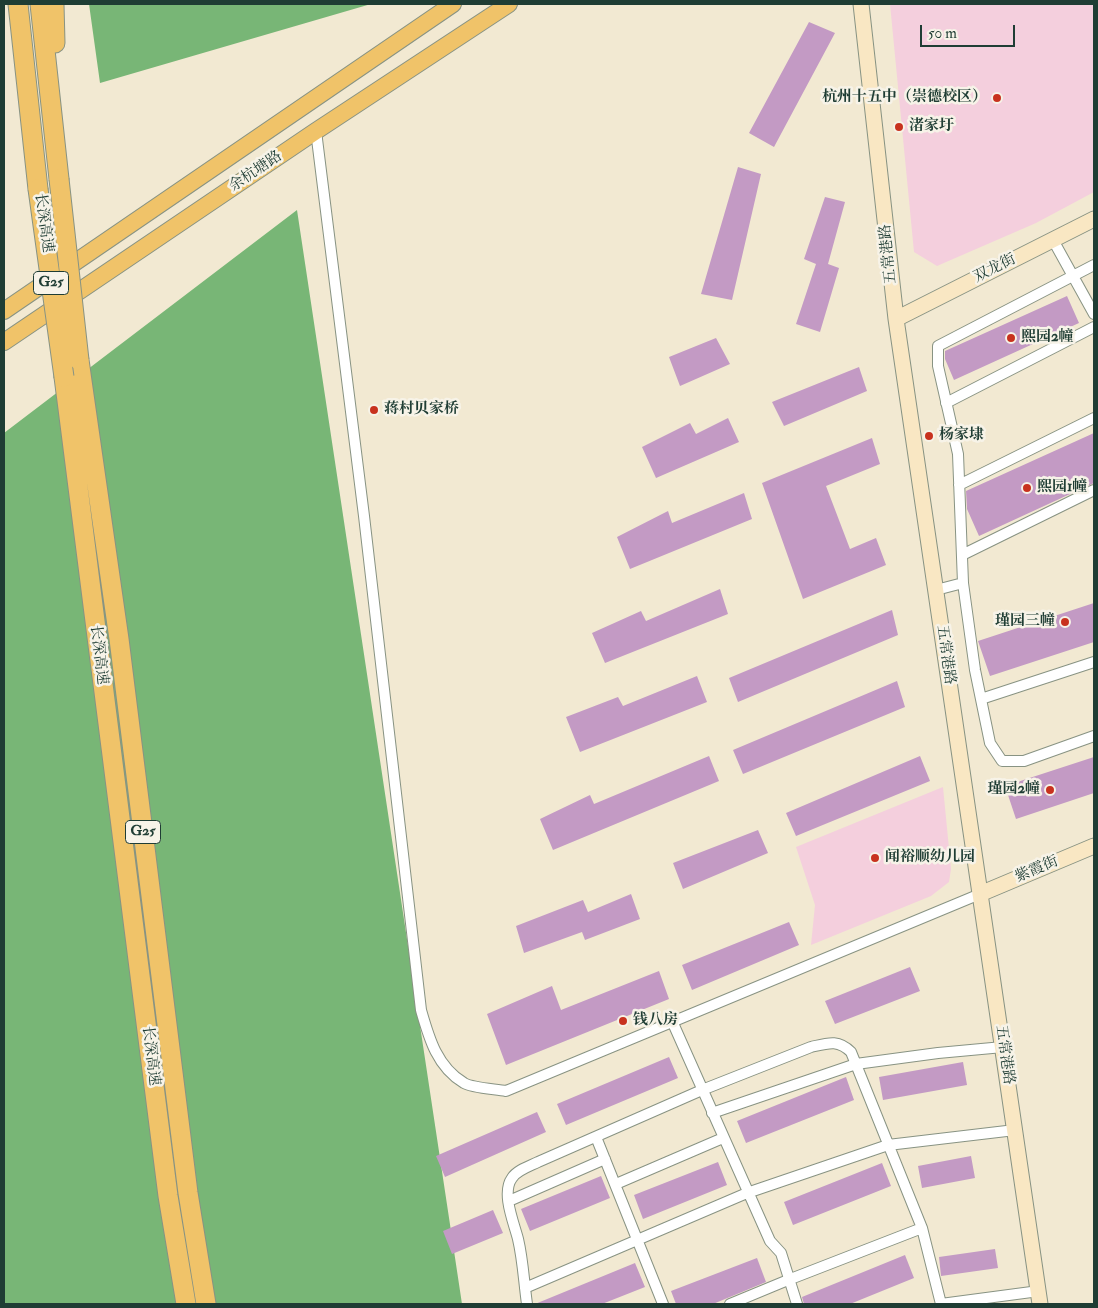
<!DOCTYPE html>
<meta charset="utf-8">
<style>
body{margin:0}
#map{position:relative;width:1098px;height:1308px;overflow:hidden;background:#f2e9d2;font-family:"IM FELL Double Pica",serif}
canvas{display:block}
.frame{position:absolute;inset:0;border:5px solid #1f3d34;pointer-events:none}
.scale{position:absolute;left:920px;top:25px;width:95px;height:22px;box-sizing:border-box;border:2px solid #1f3d34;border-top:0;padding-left:6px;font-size:15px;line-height:18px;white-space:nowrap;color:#1f3d34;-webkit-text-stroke:4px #f7f3e8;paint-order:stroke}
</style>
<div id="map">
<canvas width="1098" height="1308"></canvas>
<div class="frame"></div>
<div class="scale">50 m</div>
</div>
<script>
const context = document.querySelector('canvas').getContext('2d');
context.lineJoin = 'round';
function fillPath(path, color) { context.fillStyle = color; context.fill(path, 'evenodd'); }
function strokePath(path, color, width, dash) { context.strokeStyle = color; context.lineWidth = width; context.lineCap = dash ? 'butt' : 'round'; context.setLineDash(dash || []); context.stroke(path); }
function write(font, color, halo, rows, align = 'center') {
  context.font = font + ' "IM FELL Double Pica","Noto Serif SC",serif'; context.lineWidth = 5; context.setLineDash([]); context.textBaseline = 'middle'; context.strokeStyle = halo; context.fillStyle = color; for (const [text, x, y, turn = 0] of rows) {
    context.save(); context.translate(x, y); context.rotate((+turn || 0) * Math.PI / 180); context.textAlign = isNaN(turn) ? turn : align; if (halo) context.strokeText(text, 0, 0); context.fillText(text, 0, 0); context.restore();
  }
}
const built = new Path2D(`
 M890,4h204v188l-58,31 -99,43 -23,-14z
 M943,787l8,82 -2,13 -18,14 -120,49 4,-40 -19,-58z`);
const forest = new Path2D(`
 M89,4h282l-271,79z
 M297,210l165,1094h-458v-871z`);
const building = new Path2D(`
 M809,22l26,11 -61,114 -25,-14z
 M738,167l23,7 -29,126 -31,-6z
 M825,197l20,5 -17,62 11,4 -19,64 -24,-8 20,-60 -12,-5z
 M1067,296l12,27 -125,57 -9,-21v-8z
 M716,338l14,26 -50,22 -11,-29z
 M859,367l8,24 -83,35 -12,-24z
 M728,418l11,24 -83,36 -14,-31 48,-24 6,11z
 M1094,433v50l-115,53 -12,-27 -1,-18z
 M872,438l8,26 -54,22 24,63 26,-11 10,27 -83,34 -41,-116z
 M744,493l8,26 -122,50 -13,-32 51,-26 4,12z
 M720,589l8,25 -123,49 -13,-30 49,-22 5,10z
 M1094,603v39l-104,34 -12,-35z
 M892,610l6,25 -160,67 -9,-24z
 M697,676l10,26 -127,50 -14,-35 52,-20 5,9z
 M897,681l8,26 -162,67 -10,-24z
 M709,756l10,25 -166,69 -13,-31 50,-24 4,9z
 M920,756l10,25 -134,55 -10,-23z
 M1094,757v36l-78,26 -11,-33z
 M758,830l10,23 -85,36 -10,-26z
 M631,894l9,25 -55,21 -3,-8 -58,21 -8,-27 67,-26 5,12z
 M789,922l10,23 -107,45 -10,-25z
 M910,967l10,24 -85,33 -10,-23z
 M659,971l10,28 -163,66 -19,-51 65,-28 9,24z
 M669,1057l9,21 -112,47 -9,-21z
 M963,1062l4,23 -84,15 -4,-23z
 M846,1077l8,23 -108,43 -9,-22z
 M537,1112l9,20 -101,45 -9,-21z
 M971,1156l4,22 -53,10 -4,-22z
 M718,1162l9,23 -84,34 -9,-24z
 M882,1163l9,23 -98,39 -9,-23z
 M601,1176l9,22 -80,33 -9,-22z
 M493,1210l10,23 -51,21 -9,-23z
 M995,1249l3,19 -57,8 -2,-19z
 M905,1255l9,23 -64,26h-46l-2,-7z
 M757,1258l9,24 -53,22h-37l-5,-13z
 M635,1263l10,24 -43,17h-67z`);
const street = new Path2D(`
 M316,131l48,385 57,494c8,28 16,57 43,73 8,5 31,6 42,8l474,-197
 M1053,240l41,74
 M1094,265l-156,81v20l20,88 5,129 12,87 15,73 12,18h22l70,-25
 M946,403l148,-76
 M959,485l135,-67
 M962,555l132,-65
 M936,590l27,-7
 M981,699l113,-37
 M672,1021l98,220 11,12 16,51
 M712,1113l144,-49 82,-11 65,-6
 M596,1137l67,167
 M616,1184l107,-46
 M509,1201l96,-42
 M525,1288l222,-95 141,-48 127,-15
 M527,1304c-3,-21 -4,-44 -9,-65 -4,-16 -17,-46 -6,-61 5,-8 18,-12 26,-16l164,-72 109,-43c17,-4 27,-8 40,5l71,176 19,76
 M730,1304l58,-24 134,-52
 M941,1304l98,-13`);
const secondary = new Path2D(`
 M861,4l35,315 144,985
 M896,319l198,-100
 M980,894l114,-48`);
const primary = new Path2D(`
 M4,311l449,-307
 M4,342l312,-211 193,-127`);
const highway = new Path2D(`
 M18,4l20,185
 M40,4l19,175
 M54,4l1,39
 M79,360l40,279 69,554 18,111
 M64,377l104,819 18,108`);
const highwayBridge = new Path2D(`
 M59,179l20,181
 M38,189l26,188`);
const markers = [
 [997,98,5,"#c8321e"],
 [899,127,5,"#c8321e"],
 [1011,338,5,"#c8321e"],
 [374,410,5,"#c8321e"],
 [929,436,5,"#c8321e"],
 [1027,488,5,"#c8321e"],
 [1065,622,5,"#c8321e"],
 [1050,790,5,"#c8321e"],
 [875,858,5,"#c8321e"],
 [623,1021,5,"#c8321e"]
];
const shields = [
 [51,283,35],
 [143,832,35]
];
const shieldNames = [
 ["G25",51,283],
 ["G25",143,832]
];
const poiNames = [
 ["杭州十五中（崇德校区）",987,98,"right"],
 ["渚家圩",909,127],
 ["熙园2幢",1021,338],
 ["蒋村贝家桥",384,410],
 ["杨家埭",939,436],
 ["熙园1幢",1037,488],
 ["瑾园三幢",1055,622,"right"],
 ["瑾园2幢",1040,790,"right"],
 ["闻裕顺幼儿园",885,858],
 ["钱八房",633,1021]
];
const streetNames = [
 ["余杭塘路",256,172,-34],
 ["长深高速",43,223,82],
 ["五常港路",889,254,-96],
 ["双龙街",995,269,-27],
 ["长深高速",98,655,83],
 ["五常港路",945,655,82],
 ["紫霞街",1037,870,-23],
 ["五常港路",1004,1055,82],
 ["长深高速",150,1056,83]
];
fillPath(built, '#f4cfdd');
fillPath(forest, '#78b676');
fillPath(building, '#c39ac4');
strokePath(street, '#889383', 12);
strokePath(secondary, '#889383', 17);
strokePath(primary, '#889383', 18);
strokePath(highway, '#889383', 21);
strokePath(street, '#fff', 10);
strokePath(secondary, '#f9e7c3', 15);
strokePath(primary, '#f0c369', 16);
strokePath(highway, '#f0c369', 19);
strokePath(highwayBridge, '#889383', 21, []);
strokePath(highwayBridge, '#f0c369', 19);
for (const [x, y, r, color] of markers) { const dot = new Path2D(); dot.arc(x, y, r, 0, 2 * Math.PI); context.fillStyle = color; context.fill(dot); strokePath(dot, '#f7f3e8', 2); }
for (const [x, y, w] of shields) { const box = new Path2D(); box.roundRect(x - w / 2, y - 11.5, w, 23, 4); context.fillStyle = '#f7f3e8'; context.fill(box); strokePath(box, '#1f3d34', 1); }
write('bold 14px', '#1f3d34', null, shieldNames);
write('bold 15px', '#1f3d34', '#f7f3e8', poiNames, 'left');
write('15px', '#1f3d34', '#f7f3e8', streetNames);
</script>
